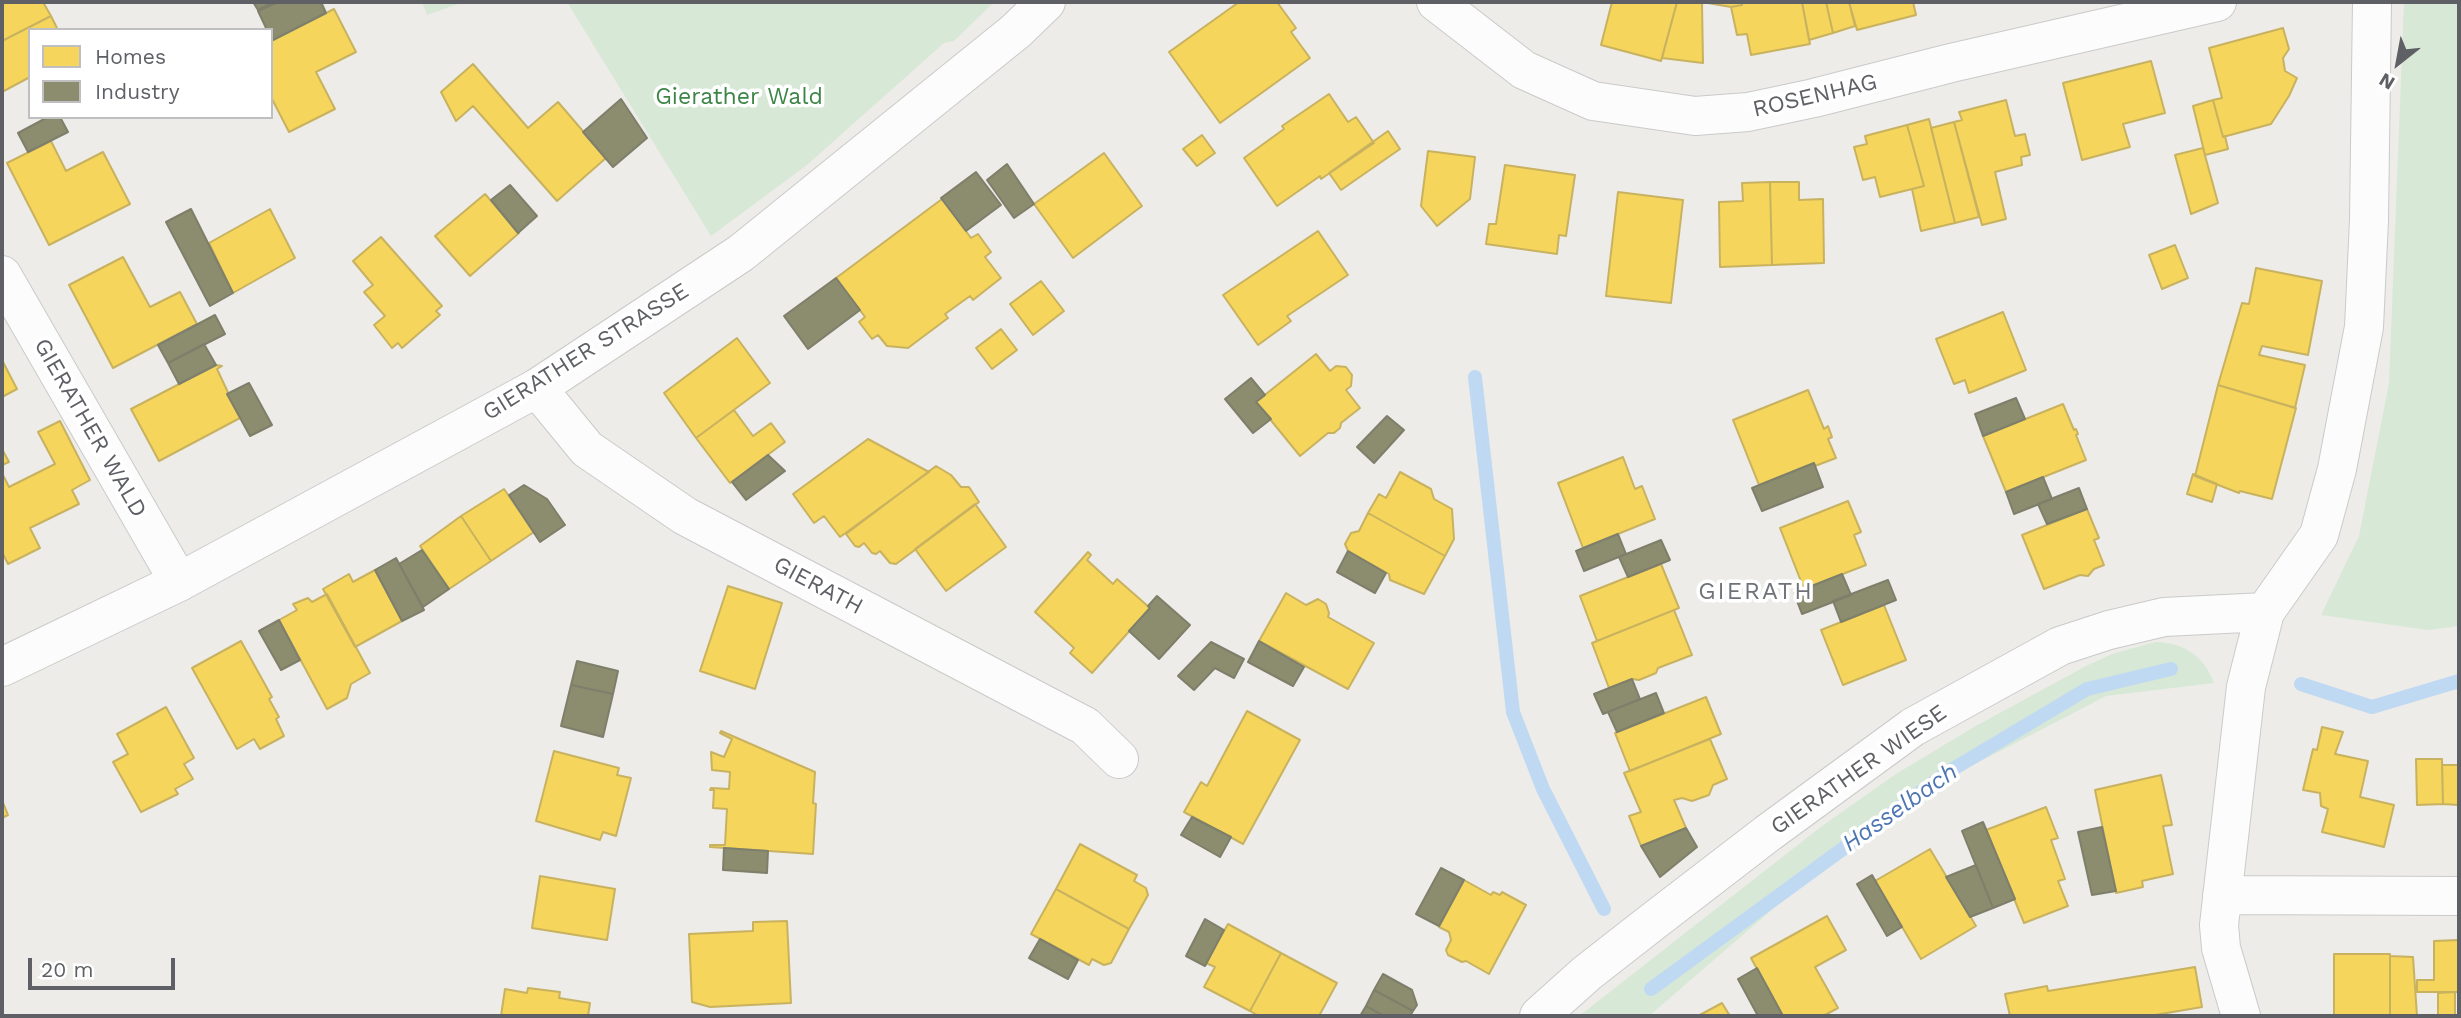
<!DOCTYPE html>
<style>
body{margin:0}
#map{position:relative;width:2461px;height:1018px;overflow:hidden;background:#edece8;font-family:"Work Sans",sans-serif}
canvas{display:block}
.frame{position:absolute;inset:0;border:4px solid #5e6065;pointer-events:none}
.legend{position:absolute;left:28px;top:28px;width:245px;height:91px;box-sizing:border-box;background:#fff;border:2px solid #bfbfc1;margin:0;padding:9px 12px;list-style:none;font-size:21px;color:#5e6065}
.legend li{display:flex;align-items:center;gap:14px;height:35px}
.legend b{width:35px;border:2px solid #bfbfc1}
.north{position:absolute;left:2363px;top:28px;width:70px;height:70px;-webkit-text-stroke:5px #fff;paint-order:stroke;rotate:211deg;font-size:19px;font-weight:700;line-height:28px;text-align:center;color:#5e6065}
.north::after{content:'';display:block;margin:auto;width:24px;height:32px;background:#5e6065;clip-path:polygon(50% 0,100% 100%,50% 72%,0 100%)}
.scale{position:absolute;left:28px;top:958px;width:147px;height:32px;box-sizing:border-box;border:4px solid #5e6065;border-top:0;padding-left:9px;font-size:21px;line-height:24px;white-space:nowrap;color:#5e6065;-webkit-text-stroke:5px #fff;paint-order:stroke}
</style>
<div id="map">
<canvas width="2461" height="1018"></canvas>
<div class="frame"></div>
<ul class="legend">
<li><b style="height:19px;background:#f6d55c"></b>Homes</li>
<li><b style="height:19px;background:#8c8c6e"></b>Industry</li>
</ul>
<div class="north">N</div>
<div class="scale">20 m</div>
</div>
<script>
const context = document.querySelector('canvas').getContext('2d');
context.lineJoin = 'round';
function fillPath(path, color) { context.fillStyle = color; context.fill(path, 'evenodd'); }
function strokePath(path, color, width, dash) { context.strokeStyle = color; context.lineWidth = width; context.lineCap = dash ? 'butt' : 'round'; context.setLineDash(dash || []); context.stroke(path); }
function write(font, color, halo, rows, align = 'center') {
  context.font = font + ' "Work Sans",sans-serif'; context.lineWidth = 7; context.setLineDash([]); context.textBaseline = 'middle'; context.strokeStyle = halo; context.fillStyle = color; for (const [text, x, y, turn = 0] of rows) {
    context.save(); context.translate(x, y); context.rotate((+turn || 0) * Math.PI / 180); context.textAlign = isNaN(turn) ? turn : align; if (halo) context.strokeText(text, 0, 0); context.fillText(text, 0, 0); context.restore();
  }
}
const green = new Path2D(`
 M422,2h42l-37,13z
 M567,2h427l-40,39 -10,2 -137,122 -96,71z
 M2404,2h55v624l-31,4 -107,-15 38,-79 30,-153z
 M2155,642c30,1 49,14 59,41l-108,13 -152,79 -121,82 -184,159h-70l243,-190 74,-52 78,-47 112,-61 26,-12z`);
const homes = new Path2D(`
 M2,2h41l8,14 -49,25z
 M1239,2h38l19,26 -5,4 19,26 -90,65 -51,-71z
 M1612,2h65l-16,59 -60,-16z
 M1677,2l25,1 1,60 -41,-5z
 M1702,2h40v3l-11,2z
 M1742,2h60l8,42 -59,11 -4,-21 -10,1 -6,-28 11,-2z
 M1802,2h24l7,31 -24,7z
 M1826,2h23l6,24 -22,7z
 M1849,2h64l3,13 -59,15z
 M334,9l22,43 -40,20 19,37 -46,23 -18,-35v-56z
 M51,16l7,14h-28v47l-28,15v-51z
 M2283,28l6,21 -6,9 2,13 12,7 -8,18 -18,28 -48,13 -10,-37 9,-2 -13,-50z
 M2151,61l14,52 -42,11 7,23 -48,13 -19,-77z
 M473,64l55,64 30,-26 48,56 -49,43 -84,-95 -17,15 -15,-29z
 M1329,94l19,28 8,-5 18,26 -53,36 -1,-3 -43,30 -33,-48 40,-29 -2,-3z
 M2006,100l9,36 10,-2 5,21 -9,2 1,8 -27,7 11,47 -24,6 -28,-103 8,-2 -3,-8z
 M2213,100l10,37 2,-1 3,13 -23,6 -12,-49z
 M1929,119l26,104 -34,8 -9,-42 12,-3 -17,-61z
 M1954,122l25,95 -24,6 -24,-95z
 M1907,125l17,61 -44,11 -5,-20 -12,3 -9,-33 13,-3 -2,-8z
 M1388,131l12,18 -59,41 -12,-17z
 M1202,135l13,18 -18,13 -14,-17z
 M51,141l15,30 37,-19 27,52 -81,41 -42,-82z
 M2203,148l15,55 -27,11 -16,-59z
 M1428,151l47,6 -5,42 -33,27 -16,-20z
 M1104,153l38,53 -69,52 -39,-54z
 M1505,165l70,10 -9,61 -7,-1 -2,19 -71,-10 3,-20h7z
 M1770,182h29v18l24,-1 1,64 -52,2z
 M1770,182l2,83 -52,2 -1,-65 24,-1 -1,-18z
 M1618,192l65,8 -12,103 -65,-7z
 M485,194l34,39 -49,43 -35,-40z
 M942,199l29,39 7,-4 13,18 -6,5 16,21 -28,22 -3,-4 -25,18 3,4 -40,30 -21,-2 -9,-11 -6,4 -13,-17 6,-5 -29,-39z
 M270,209l25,49 -62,35 -24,-50z
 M1318,231l30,44 -61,41 4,5 -33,24 -35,-50z
 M381,237l61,69 -6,5 4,4 -38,33 -4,-5 -6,5 -18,-23 11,-9 -21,-24 9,-7 -20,-24z
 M2175,245l13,33 -26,11 -13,-34z
 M123,257l27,50 30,-15 17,32 -84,44 -44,-83z
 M2256,268l66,13 -14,74 -46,-9 -3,9 46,10 -10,43 -77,-23 24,-82 7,1z
 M1041,281l23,30 -31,24 -23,-31z
 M2003,312l23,58 -57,23 -4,-13 -11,4 -18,-45z
 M1001,329l16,21 -25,19 -16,-21z
 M737,338l33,45 -74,55 -32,-45z
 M1316,354l14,17 6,-5 10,1 6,8 -1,11 -5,4 14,18 -19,15 -1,5 -6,5h-6l-28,23 -44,-54z
 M2,360l15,29 -15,8z
 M216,365l6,1 -5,3 23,49 -81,43 -28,-52z
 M2218,385l78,23 -24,91 -32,-8 -1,2 -44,-17z
 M1808,390l16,39 4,-3 4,11 -4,2 8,19 -21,8 -1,-3 -55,22 -26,-65z
 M2063,404l11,26 2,-1 2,5 -2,1 10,25 -80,32 -23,-56z
 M734,410l19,26 18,-13 14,19 -55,41 -34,-45z
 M60,421l30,59 -18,10 7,14 -49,24 10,20 -32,16 -6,-12v-79l7,14 46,-23 -17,-32z
 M868,439l61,33 -89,65 -16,-21 -10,7 -21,-29z
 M2,449l7,13 -7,3z
 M1623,457l12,32 7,-3 13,33 -72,29 -25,-65z
 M936,466l15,9 10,12h8l10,15 -83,62 -6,-1 -10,-12 -4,3 -4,-1 -8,-10 -5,4 -4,-1 -9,-12z
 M1400,472l31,17 3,10 18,10 2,30 -9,17 -77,-43 11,-19 7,4z
 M2193,474l24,10 -5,18 -25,-8z
 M504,489l30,43 -43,29 -30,-45z
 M1848,501l13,31 -7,3 12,30 -62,24 -24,-61z
 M975,504l31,43 -60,44 -31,-42z
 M2087,509l12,29 -5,2 10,25 -10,4 -6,7 -8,-1 -36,14 -22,-54z
 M1368,513l77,43 -21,38 -34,-14 -1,-6 -41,-23 -3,-7 6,-11 8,-2z
 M461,516l30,45 -42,28 -29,-43z
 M1088,552l3,3 -4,5 26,24 4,-5 33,29 -58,65 -22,-20 4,-5 -39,-36z
 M1661,564l18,44 -82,33 -17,-45z
 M375,570l27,51 -47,26 -32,-58 26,-15 4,8z
 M728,586l54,17 -27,86 -55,-18z
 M1286,593l20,12 12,-6 8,5 3,9 -1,4 46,26 -26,46 -89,-48z
 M327,594l43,79 -19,11 -4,14 -20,11 -48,-89 18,-10 -4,-6 15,-6 4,4z
 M1884,605l22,55 -63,25 -22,-55z
 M1674,610l18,45 -34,13 -2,5 -17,7 -7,-1 -23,9 -17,-45z
 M241,641l31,56 -3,2 10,18 -3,2 8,17 -24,13 -6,-10 -17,10 -45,-81z
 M1706,697l15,37 -91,37 -15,-38z
 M166,707l28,51 -10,6 9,15 -18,10 3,5 -37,18 -28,-50 15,-8 -11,-20z
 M1247,711l53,29 -57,104 -59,-32 17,-30 6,4z
 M2322,727l21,5 -8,22 33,7 -8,36 34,8 -10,42 -62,-15 6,-23 -7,-3 -1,-13 -17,-3 10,-41 4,1z
 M721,731l94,41 -2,31 3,1 -3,50 -103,-7v-2h15l2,-36 -14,-1 1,-18h-4l1,-2 18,1 1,-17 -18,-2 -1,-18 13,5 8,-18 -12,-6z
 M1710,739l17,40 -14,6 -4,10 -17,6 -10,-3 -8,2 12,28 -45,18 -12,-30 12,-4 -17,-39z
 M554,751l65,17 -2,7 14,3 -15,58 -13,-4 -3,8 -64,-19z
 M2416,759h26l1,45 -26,1z
 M2442,765h17v40l-16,-1z
 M2161,775l11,50 -9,1 10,48 -31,7 1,6 -27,6 -21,-103z
 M2,800l6,15 -6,3z
 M2046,807l12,31 -7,2 14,39 -7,2 10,25 -44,17 -38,-93z
 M1080,844l57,31 -3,6 12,7 2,7 -19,34 -73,-40z
 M1930,849l46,77 -55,33 -46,-78z
 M540,876l75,13 -8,51 -75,-12z
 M1464,880l27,15 2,-3 7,3 2,-3 24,13 -37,69 -23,-13 -4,1 -14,-7 -2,-5 5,-10 -2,-8 -10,-5z
 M1056,889l73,40 -18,34 -7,2 -12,-6 -3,6 -58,-31z
 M1827,916l19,34 -31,17 23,41 -15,8h-40l-32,-58z
 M787,921l4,82 -81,4 -18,-5 -3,-68 64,-3v-9z
 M1228,924l53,29 -31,58 -46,-24 11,-20 -9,-4z
 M2459,940v52h-42v-12h17v-39z
 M1281,953l56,30 -18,33h-60l-9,-5z
 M2334,954h56v62h-56z
 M2390,956l23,1 4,59h-27z
 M2195,967l7,40 -53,9h-139l-5,-22 42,-8 1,5z
 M528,988l32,4 -1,6 31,5 -2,13h-87l4,-27 22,4z
 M2455,992v24h-17v-23z
 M1722,1003l8,13h-32z`);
const industry = new Path2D(`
 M253,2h21l-16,8z
 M278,2h43l5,11 -53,27 -2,-10h-4l-9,-19z
 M621,99l26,39 -34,29 -30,-35z
 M48,117h12l8,15 -40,20 -10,-19z
 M1007,164l27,40 -20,14 -27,-38z
 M976,172l25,33 -35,26 -25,-33z
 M510,185l27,31 -19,17 -27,-33z
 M191,209l42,84 -23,13 -44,-84z
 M836,278l24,32 -52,39 -24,-33z
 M215,315l10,19 -57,29 -10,-18z
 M204,344l12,21 -37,19 -11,-21z
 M1251,378l14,17 -9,7 15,17 -18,14 -28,-34z
 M249,383l23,42 -22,11 -23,-42z
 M2016,398l9,21 -42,17 -8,-22z
 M1387,416l17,14 -30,33 -17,-16z
 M768,455l17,16 -39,29 -14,-18z
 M1814,463l9,24 -61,24 -10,-23z
 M2043,477l9,22 -38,15 -8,-22z
 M524,485l23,14 18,26 -25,17 -31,-47z
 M2079,488l8,21 -40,15 -9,-20z
 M1618,534l8,20 -42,17 -8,-20z
 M1661,540l9,20 -42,17 -9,-20z
 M422,550l27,39 -26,18 -24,-43z
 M1348,551l38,22 -11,20 -38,-21z
 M396,558l28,52 -22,11 -27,-51z
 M1842,574l9,21 -49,19 -8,-21z
 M1888,580l8,20 -55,22 -8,-21z
 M1157,596l33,29 -31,34 -30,-28 21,-23 -2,-2z
 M279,620l21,40 -19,10 -22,-39z
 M1259,641l45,26 -11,19 -45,-24z
 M1211,642l33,17 -10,19 -19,-10 -21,22 -16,-14z
 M577,661l41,10 -5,23 -42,-9z
 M1632,679l8,20 -37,15 -9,-20z
 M571,685l42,9 -10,43 -42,-11z
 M1656,693l8,20 -47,19 -9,-20z
 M1192,817l39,20 -11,20 -39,-22z
 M1983,822l32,77 -22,9 -31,-77z
 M2102,827l14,64 -24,4 -14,-63z
 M1686,828l11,19 -37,30 -19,-31z
 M724,848l44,3 -1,22 -44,-3z
 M1976,865l17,43 -23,9 -24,-40z
 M1441,868l23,12 -25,46 -23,-12z
 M1872,875l30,52 -15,9 -30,-52z
 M1205,919l19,11 -19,36 -19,-10z
 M1040,939l38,21 -10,19 -39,-21z
 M1757,968l25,46 -4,2h-20l-20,-37z
 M1383,974l29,16 5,15 -4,6 -39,-21z
 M1374,990l39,21 -3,5h-26l-18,-10z
 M1366,1006l18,10h-24z`);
const stream = new Path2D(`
 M1475,377l38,335 30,77 61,120
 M2301,684l71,23 87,-26
 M1651,989l297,-217 139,-83 84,-20`);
const minor = new Path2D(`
 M1436,2l88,68 69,31 102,15 53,-4 66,-14 137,-35 266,-61
 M2,275l177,307
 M537,388l50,61 98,67 400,210 34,33
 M2222,895l237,1
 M1539,1016l48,-43 64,-50 117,-90 145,-106 147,-81 49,-16 55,-13 101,-5
 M2241,1016l-20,-68 -2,-23 27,-238 19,-75 54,-77 18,-66 27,-142 5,-107 3,-218`);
const tertiary = new Path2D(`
 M2,667l177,-85 358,-194 204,-135 275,-222 30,-29`);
const streetNames = [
 ["ROSENHAG",1815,96,-13],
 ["GIERATHER STRASSE",586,352,-32],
 ["GIERATHER WALD",90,428,60],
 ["GIERATH",818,586,28],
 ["GIERATHER WIESE",1859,770,-35]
];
const parkNames = [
 ["Gierather Wald",739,97]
];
const neighbourhoodNames = [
 ["GIERATH",1756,592]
];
const waterNames = [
 ["Hasselbach",1900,808,-35]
];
fillPath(green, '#d7e8d6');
fillPath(homes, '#f6d55c');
strokePath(homes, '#c8b25f', 2);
fillPath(industry, '#8c8c6e');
strokePath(industry, '#7e7f6b', 2);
strokePath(stream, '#c0d9f3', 14);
strokePath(minor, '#cacaca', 40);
strokePath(tertiary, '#cacaca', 40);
strokePath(minor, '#fcfcfc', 38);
strokePath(tertiary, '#fcfcfc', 38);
write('23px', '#5e6065', '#fff', streetNames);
write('23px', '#3d8546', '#fff', parkNames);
context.letterSpacing = '2px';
write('24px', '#6f7277', '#fff', neighbourhoodNames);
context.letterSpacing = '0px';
write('italic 24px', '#4d76b2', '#fff', waterNames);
</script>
